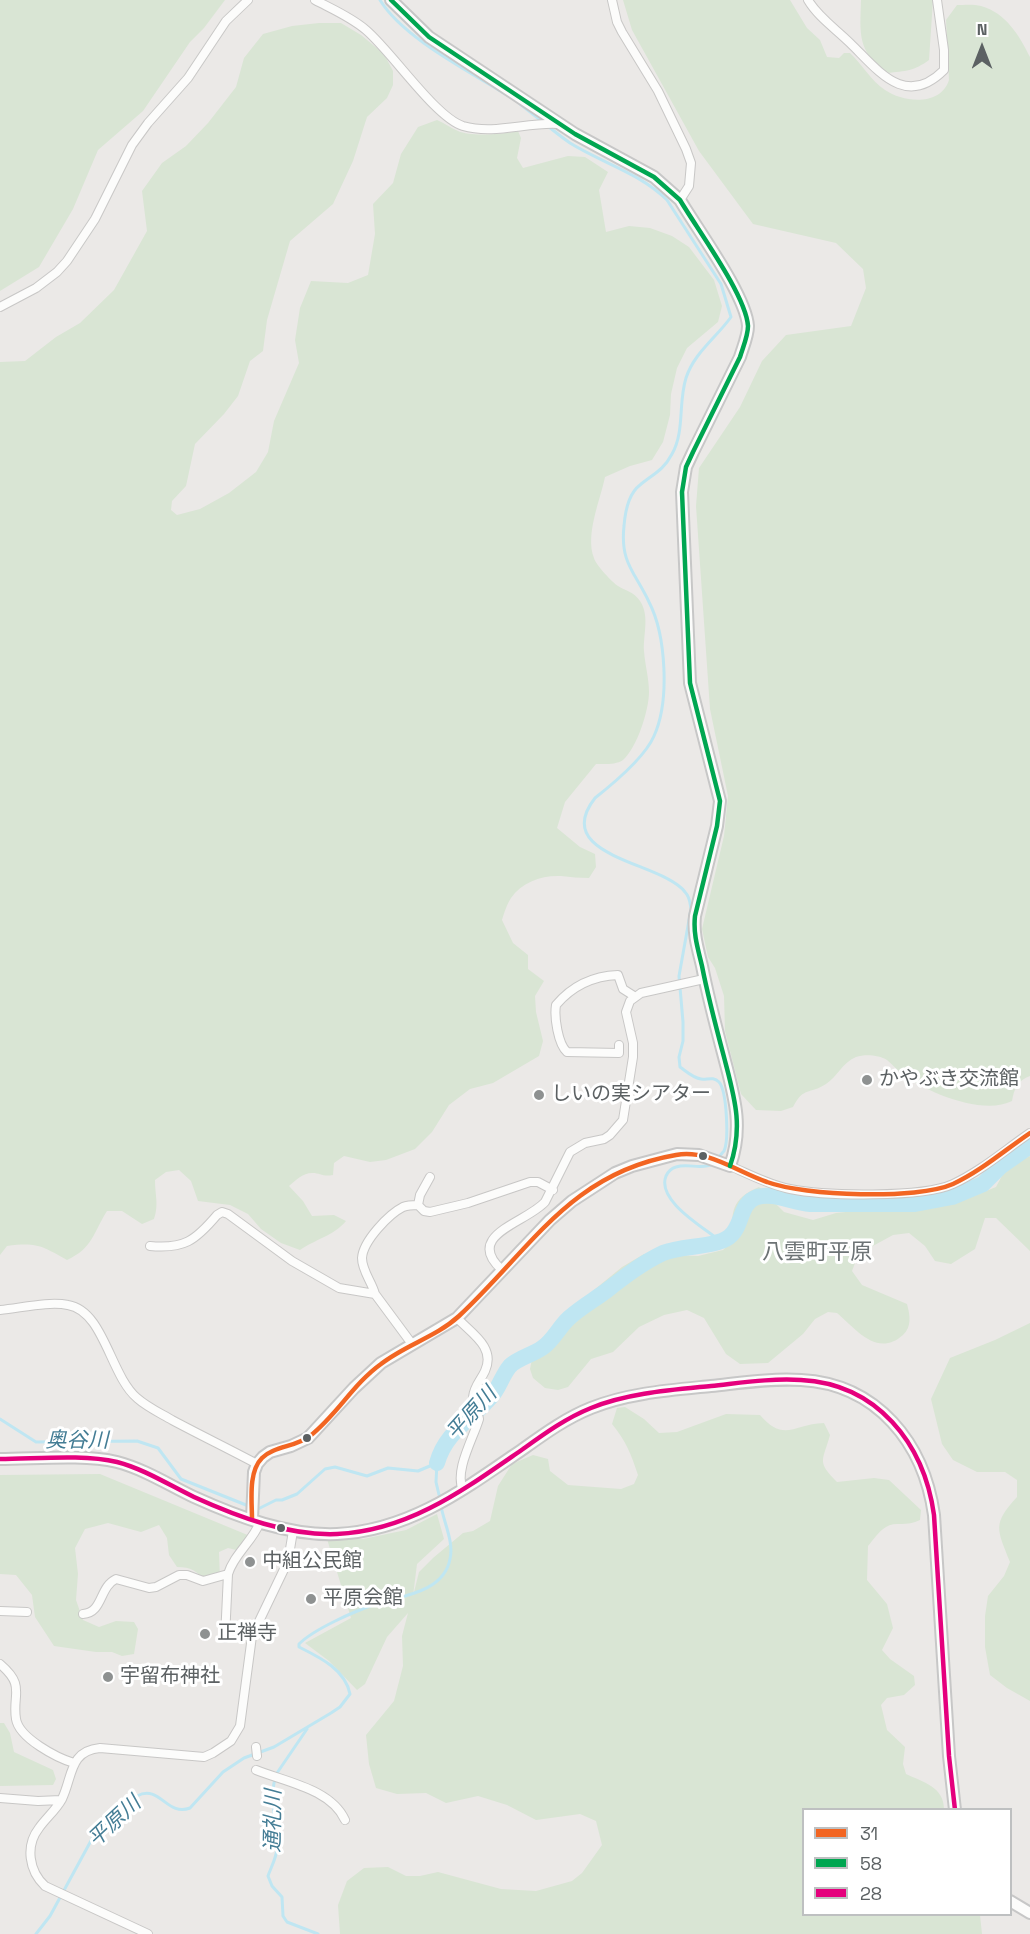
<!DOCTYPE html>
<meta charset="utf-8">
<style>
body{margin:0}
#map{position:relative;width:1030px;height:1934px;overflow:hidden;background:#ebe9e7;font-family:"Space Grotesk",sans-serif}
canvas{display:block}
.legend{position:absolute;left:802px;top:1808px;width:210px;height:108px;box-sizing:border-box;background:#fff;border:2px solid #bec0c1;margin:0;padding:8px 10px;list-style:none;font-size:18px;color:#5c6163}
.legend li{display:flex;align-items:center;gap:12px;height:30px}
.legend b{width:30px;border:2px solid #bec0c1}
.north{position:absolute;left:952px;top:18px;width:60px;height:60px;-webkit-text-stroke:4px #fff;paint-order:stroke;rotate:0deg;font-size:16px;font-weight:700;line-height:24px;text-align:center;color:#5c6163}
.north::after{content:'';display:block;margin:auto;width:21px;height:27px;background:#5c6163;clip-path:polygon(50% 0,100% 100%,50% 72%,0 100%)}
</style>
<div id="map">
<canvas width="1030" height="1934"></canvas>
<ul class="legend">
<li><b style="height:8px;background:#f26522"></b>31</li>
<li><b style="height:8px;background:#00a651"></b>58</li>
<li><b style="height:8px;background:#e5007d"></b>28</li>
</ul>
<div class="north">N</div>
</div>
<script>
const context = document.querySelector('canvas').getContext('2d');
context.lineJoin = 'round';
function fillPath(path, color) { context.fillStyle = color; context.fill(path, 'evenodd'); }
function strokePath(path, color, width, dash) { context.strokeStyle = color; context.lineWidth = width; context.lineCap = dash ? 'butt' : 'round'; context.setLineDash(dash || []); context.stroke(path); }
function write(font, color, halo, rows, align = 'center') {
  context.font = font + ' "Space Grotesk","Noto Sans JP",sans-serif'; context.lineWidth = 6; context.setLineDash([]); context.textBaseline = 'middle'; context.strokeStyle = halo; context.fillStyle = color; for (const [text, x, y, turn = 0] of rows) {
    context.save(); context.translate(x, y); context.rotate((+turn || 0) * Math.PI / 180); context.textAlign = isNaN(turn) ? turn : align; if (halo) context.strokeText(text, 0, 0); context.fillText(text, 0, 0); context.restore();
  }
}
const green = new Path2D(`
 M0,0h225l-21,28 -14,14 -47,69 -45,39 -25,59 -34,58 -39,24z
 M623,0h167l17,28 13,12 7,17 12,1 5,-5h6c12,11 21,28 35,37 19,13 56,16 64,-10l-3,-60 11,-15c7,0 17,-1 24,1 25,7 38,29 49,51v1019c-12,4 -16,13 -18,25 -29,15 -87,-9 -111,-28 -5,-4 -9,-9 -14,-13 -8,-5 -22,-6 -31,-3 -14,6 -19,20 -30,27 -17,11 -22,2 -33,23l-12,4 -25,-1 -15,-16 -16,-63 -1,-35 -9,-28 -7,-11 -6,-28 22,-93 4,-40 -18,-87 -14,-203 3,-38 41,-61 22,-46 24,-26 65,-9 15,-38 -3,-19 -27,-26 -83,-19 -54,-73 -67,-121z
 M861,0h72l-4,60c-15,11 -23,11 -42,13 -30,-22 -27,-39 -26,-73z
 M319,23h22l20,12 23,19 9,17v14l-6,13 -20,19 -14,44 -20,43 -43,37 -23,79 -4,31 -13,10 -12,35 -14,18 -29,30 -9,42 -14,15 -1,9 6,5 23,-6 29,-16 27,-21 12,-20 6,-31 25,-58 -4,-23 5,-32 11,-27 37,2 20,-8 7,-41 -2,-30 20,-21 8,-29 17,-27 19,-7c7,3 14,8 21,11 13,6 46,3 60,0l3,7 -4,20 6,10 45,-12 17,1 23,15 -9,18 7,42 23,-6 21,2 22,8 17,11 25,33 8,26 -4,16 -31,26 -10,20 -6,26 -1,21 -7,27 -11,18 -22,6 -25,11c-5,24 -20,58 -11,81 1,6 19,25 24,28 8,5 16,6 22,15 10,15 3,34 4,50 1,14 5,27 5,41 0,18 -12,56 -26,68 -7,5 -19,4 -27,4l-31,38 -8,26 23,19 15,7 1,13 -7,11c-10,0 -18,-1 -28,-2 -19,-1 -39,6 -50,22 -4,6 -7,15 -9,22l11,23 15,12v14l16,12 -9,15 1,16 7,29 -4,15 -46,27 -23,6 -21,16 -17,27 -17,17 -29,11 -16,2 -26,-6 -10,7 -1,12c-11,2 -12,-2 -21,-2 -9,0 -16,7 -23,13l14,15 9,15 22,-1 12,6c-11,14 -32,19 -46,29l-19,-7 -20,-14 -13,-15 -18,-9 -32,-4 -7,-20 -12,-11 -13,2 -11,8c0,16 4,24 -1,39l-12,5 -20,-13h-15c-14,22 -14,37 -40,49 -25,-14 -30,-18 -60,-14l-7,9v-893l25,-1 31,-24 24,-14 34,-33 33,-59 -5,-40 20,-28 24,-17 22,-23 28,-36 8,-29 19,-24 29,-8z
 M1030,1156v95l-34,-33h-11l-10,31 -24,15 -16,-3 -10,-15 -16,-13 -16,2 -22,12 -14,11 -5,13 10,14 45,19c3,11 5,23 -4,31 -26,23 -47,-6 -66,-22l-9,-1 -13,7 -12,15 -35,29 -28,1 -14,-10 -22,-36 -17,-8 -23,5 -25,12 -26,25 -22,7 -23,28 -10,3 -13,-2 -12,-10 -3,-9 2,-10 24,-17 38,-52 28,-23 22,-13 54,2 25,-6 10,-10c-2,-29 -2,-41 26,-53l25,25 29,8 23,-7 29,-3h38l33,-3 35,-10 25,-10 8,-15 9,-9z
 M1030,1323v378l-23,-13 -17,-13 -5,-28v-31l3,-20 16,-20 6,-14c-13,-33 -18,-38 7,-65v-17l-12,-8h-28l-24,-12 -11,-16 -11,-45 19,-41 45,-18z
 M625,1407l19,12 15,14 18,-1 49,-18 34,1c24,28 34,9 64,8l6,12c-7,26 -14,26 7,47l37,-4 15,2 32,30 -1,10c-13,7 -25,1 -34,7 -7,4 -13,13 -18,19l-1,34 20,24 6,24 -11,22 8,9 24,17 1,9 -11,10 -17,3 -6,7 6,25 18,17 -2,17 3,10c17,8 38,13 38,35l-140,1v104l176,1 2,19h-642l-2,-29 9,-24 17,-13 24,-1 18,9h14l18,-4 63,17 35,2 36,-10 10,-8 20,-28 -6,-24 -16,-7 -44,6 -29,-15 -29,-9 -32,7 -20,-10 -29,1 -21,-6 -7,-24 -3,-29 28,-34 9,-35 -1,-30 6,-23 -21,24 -22,47 -8,6 -28,-29 -24,-18 46,-25 -24,-79h36l43,-9 31,-16 7,25 -27,25 -4,32 6,-24 14,-14 30,-25 10,-2 17,-10 8,-35 14,-22 21,-9 15,4 2,12 18,14 53,4 13,-5 4,-9c-7,-21 -12,-34 -26,-51l5,-16z
 M100,1474l150,62 -10,15 -12,-3 -9,4 1,27 -15,2c-8,-10 -14,-14 -28,-14l-8,-12 -2,-17 -8,-13 -18,7 -33,-9 -23,6 -10,19 3,26 -2,26 7,20 16,7 17,-6 18,1 4,7 -4,25 -12,2 -10,-4h-16l-42,-6 -19,-29 -3,-22 -16,-20 -16,-1v-99z
 M0,1723h4l6,10 4,19 39,18 3,9 -3,6 -53,1z`);
const stream = new Path2D(`
 M380,0c23,38 89,71 127,95
 M520,104l23,18
 M548,126c7,6 15,12 22,17 32,20 70,30 97,57l54,84 10,33c-15,21 -37,36 -45,61 -8,25 -1,53 -14,76 -9,17 -19,20 -32,31 -12,9 -15,28 -16,41 -4,37 11,46 25,76 17,33 21,99 5,134 -9,21 -40,47 -59,62 -46,59 68,64 90,94 5,5 5,11 6,17l-12,67 4,46v19l-4,16 1,10c7,5 13,11 21,12 6,1 12,-3 18,3 8,9 10,59 5,69 -1,1 -6,7 -6,8
 M713,1164c-11,6 -25,-1 -37,3 -4,1 -8,5 -10,9 -10,25 39,52 54,65
 M0,1419l36,23 101,-1 21,7 23,31 65,26
 M437,1463l-1,19 4,17
 M258,1509l18,-9h6l15,-6 28,-25 10,-2 32,9 21,-8 30,3 19,-8
 M307,1729l-30,44c-10,24 1,51 0,76 -1,10 -6,18 -9,27l4,10 10,11 1,19 4,6 31,12
 M36,1934l14,-18 43,-79 44,-41c23,-12 30,21 53,12l33,-36 21,-14 30,-11 57,-34 9,-6 10,-13c-5,-25 -31,-37 -51,-47v-3c15,-15 56,-33 77,-40 26,-8 68,-12 74,-45 4,-17 -6,-36 -9,-53`);
const river = new Path2D(`
 M437,1463c9,-33 37,-44 57,-70 6,-8 9,-19 16,-27 8,-8 22,-11 32,-18 11,-7 17,-21 27,-30 12,-11 25,-18 37,-27 18,-14 36,-28 57,-38 20,-8 51,-5 66,-16 14,-10 10,-34 28,-40 18,-5 35,6 53,7h105l37,-7 31,-13 17,-17 30,-21`);
const street = new Path2D(`
 M315,0c17,9 36,17 51,30 26,22 69,87 97,96 31,9 64,-4 95,-2
 M612,0l5,22 5,10 36,59 28,58 5,14 -2,23 -9,14
 M808,0c10,17 28,29 42,43 28,27 55,66 94,27v-20l-7,-50
 M0,307l36,-19 21,-16 10,-11 28,-42 37,-74 16,-22 40,-45 38,-57 22,-21
 M619,1045v8l-52,-1c-9,-8 -13,-35 -11,-47 16,-19 38,-29 62,-30l5,14 11,7
 M730,1166c19,8 39,19 60,23 34,7 133,9 163,-5 28,-13 52,-34 77,-51
 M430,1177l-10,18 -2,10 6,6 6,1 38,-9 62,-21h8l15,8
 M150,1246c34,3 45,-5 67,-31l5,-3 6,2 64,47 47,27 36,6 37,50
 M502,1270c-39,-35 24,-47 43,-68l25,-50 15,-9 19,-4 6,-4 13,-15 10,-63v-14l-7,-31 4,-11 11,-8 63,-14
 M375,1294c-3,-12 -13,-23 -13,-36 1,-17 27,-44 41,-51 5,-2 10,-2 15,-2
 M0,1310c21,-2 49,-9 68,-5 36,6 42,70 69,93 10,9 23,15 35,22 28,15 57,29 85,44
 M457,1318c14,15 39,29 28,53 -4,9 -11,15 -12,26 -1,8 5,14 6,22 -6,20 -25,52 -16,71
 M0,1611l27,1
 M83,1614c20,-1 16,-27 33,-35l33,9 7,-1 23,-12h8l16,6 25,-7
 M225,1638l3,-64c6,-20 25,-33 32,-52
 M0,1664c26,22 12,30 16,55 3,19 41,39 58,44
 M256,1747l1,9
 M256,1770c30,12 75,19 89,50
 M0,1798l38,3 23,-1
 M148,1934l-103,-48c-16,-15 -20,-40 -6,-58 7,-10 17,-18 23,-29 11,-23 7,-48 38,-51l104,9 9,-4 18,-12 9,-15 12,-90 36,-75 5,-30`);
const secondary = new Path2D(`
 M0,1459c35,0 83,-5 117,3 27,7 52,23 77,35 44,20 95,39 143,37 72,-3 128,-45 186,-85 21,-15 43,-31 68,-41 37,-15 80,-18 120,-22 29,-3 60,-8 90,-6 76,4 123,63 133,135l15,241 6,54
 M252,1519l2,-47 3,-8 6,-7 7,-5 21,-6 17,-8 46,-50 27,-25 76,-45 93,-98 22,-19 43,-28 17,-7 45,-12 22,1 31,11c14,-40 4,-70 -6,-109 -8,-30 -16,-60 -22,-91 -4,-17 -9,-32 -7,-50l22,-90 3,-25 -30,-118 -8,-191 4,-25 7,-15 47,-95c3,-10 8,-21 8,-31 -2,-31 -51,-97 -68,-126l-26,-23 -79,-43 -146,-97 -38,-37
 M1010,1901l20,12`);
const bus1 = new Path2D(`
 M252,1519c0,-18 -4,-47 10,-61 12,-12 34,-11 48,-22 27,-21 43,-52 71,-72 24,-19 55,-27 78,-48 72,-67 111,-143 217,-161 32,-6 61,17 91,27 38,14 150,18 186,2 28,-13 52,-34 77,-51`);
const bus2 = new Path2D(`
 M391,0l38,37 146,97 79,43 26,23c17,29 66,95 68,126 0,10 -5,21 -8,31l-47,95 -7,15 -4,25 8,191 30,118 -3,25 -22,90c-2,18 3,33 7,50 6,31 14,61 22,91 10,39 20,69 6,109`);
const bus3 = new Path2D(`
 M0,1459c35,0 83,-5 117,3 27,7 52,23 77,35 44,20 95,39 143,37 72,-3 128,-45 186,-85 21,-15 43,-31 68,-41 37,-15 80,-18 120,-22 29,-3 60,-8 90,-6 76,4 123,63 133,135l15,241 6,54`);
const markers = [
 [867,1080,6,"#8e9191"],
 [539,1095,6,"#8e9191"],
 [703,1156,5,"#5c6163"],
 [307,1438,5,"#5c6163"],
 [281,1528,5,"#5c6163"],
 [250,1562,6,"#8e9191"],
 [311,1599,6,"#8e9191"],
 [205,1634,6,"#8e9191"],
 [108,1677,6,"#8e9191"]
];
const poiNames = [
 ["かやぶき交流館",879,1080],
 ["しいの実シアター",551,1095],
 ["中組公民館",262,1562],
 ["平原会館",323,1599],
 ["正禅寺",217,1634],
 ["宇留布神社",120,1677]
];
const waterNames = [
 ["平原川",472,1414,-48],
 ["奥谷川",77,1441],
 ["通礼川",274,1821,-89],
 ["平原川",115,1822,-43]
];
const quarterNames = [
 ["八雲町平原",817,1253]
];
fillPath(green, '#d9e5d4');
strokePath(stream, '#bfe6f2', 3);
strokePath(river, '#bfe6f2', 16);
strokePath(street, '#c8c7c6', 10);
strokePath(secondary, '#c7c7c7', 14);
strokePath(street, '#fcfcfb', 8);
strokePath(secondary, '#fcfcfb', 10);
strokePath(bus1, '#f26522', 4.5);
strokePath(bus2, '#00a651', 4.5);
strokePath(bus3, '#e5007d', 4.5);
for (const [x, y, r, color] of markers) { const dot = new Path2D(); dot.arc(x, y, r, 0, 2 * Math.PI); context.fillStyle = color; context.fill(dot); strokePath(dot, '#fff', 2); }
write('20px', '#5c6163', '#fff', poiNames, 'left');
write('italic 21px', '#447d95', '#fff', waterNames);
write('22px', '#6d7375', '#fff', quarterNames);
</script>
